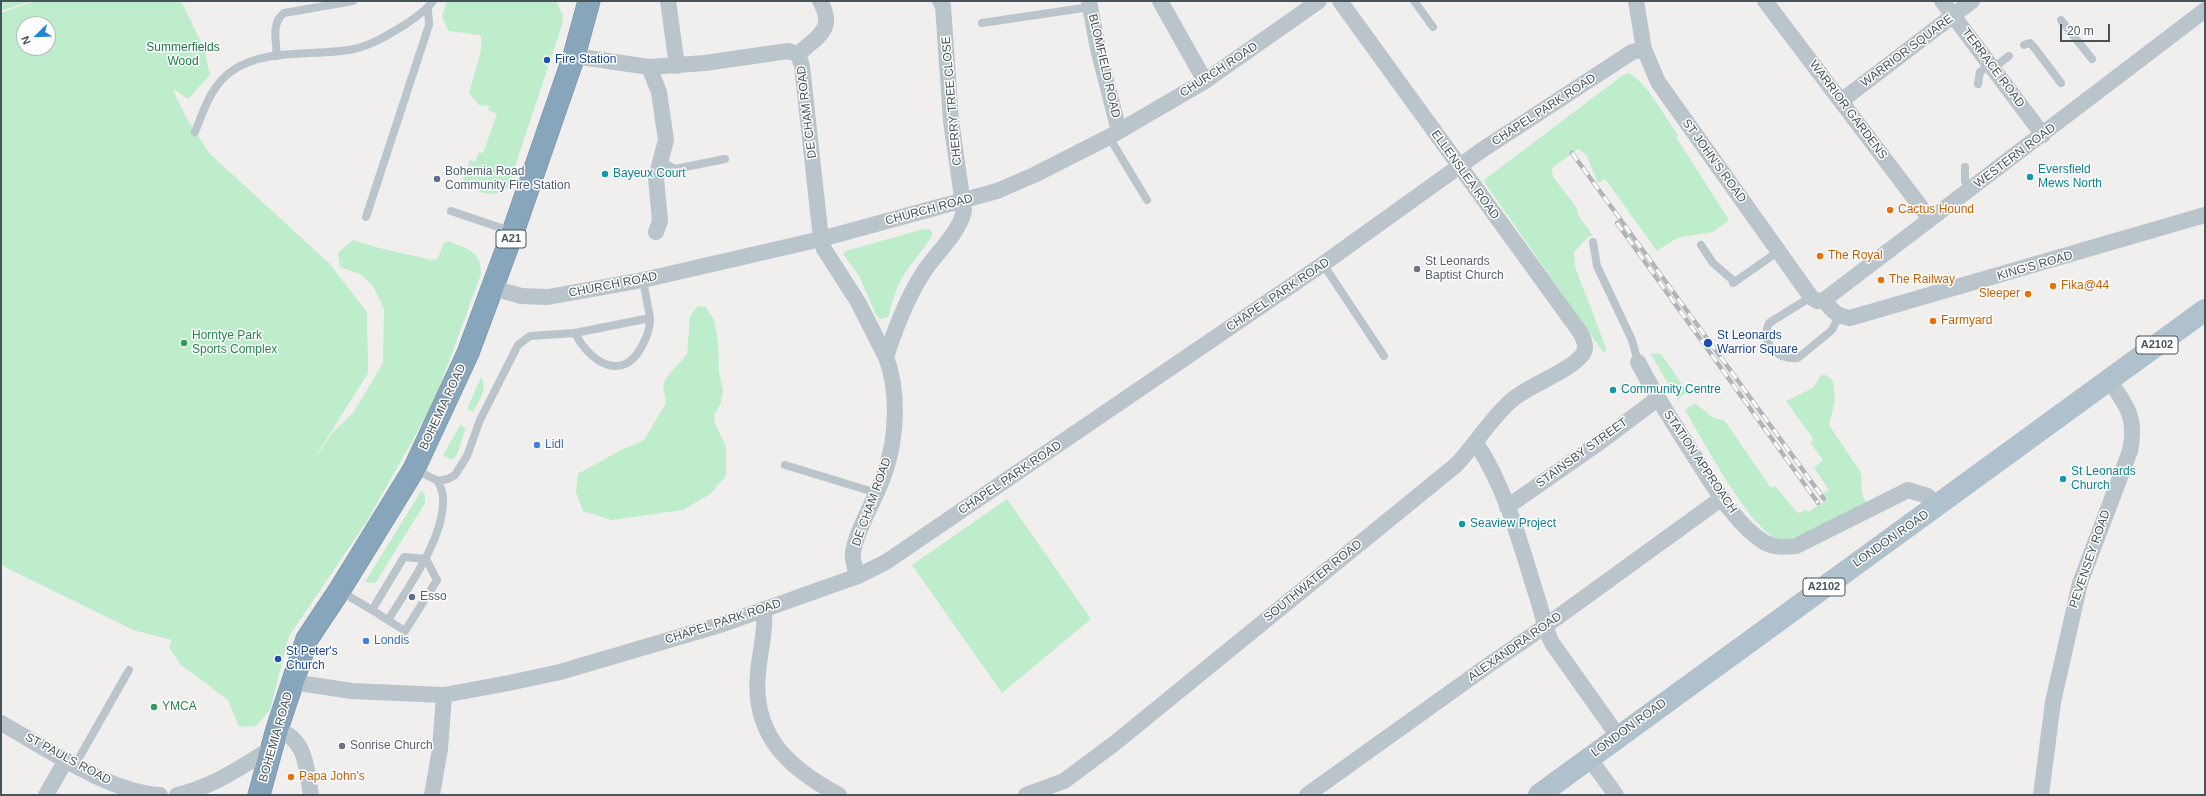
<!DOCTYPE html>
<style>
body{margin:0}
#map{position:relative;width:2206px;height:796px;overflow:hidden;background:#f1eeee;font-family:Arial,sans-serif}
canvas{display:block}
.frame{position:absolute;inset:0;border:2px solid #47545b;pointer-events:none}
.north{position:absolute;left:16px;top:16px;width:40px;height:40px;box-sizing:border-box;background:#fff;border:1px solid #b5bbbd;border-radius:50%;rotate:247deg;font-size:11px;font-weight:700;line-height:16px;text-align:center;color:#47545b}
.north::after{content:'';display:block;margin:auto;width:14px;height:18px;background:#2185d8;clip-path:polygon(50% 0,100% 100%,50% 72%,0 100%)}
.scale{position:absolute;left:2060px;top:24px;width:50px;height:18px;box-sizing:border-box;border:2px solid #47545b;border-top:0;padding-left:5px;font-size:12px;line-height:14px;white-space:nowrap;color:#47545b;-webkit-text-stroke:3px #fff;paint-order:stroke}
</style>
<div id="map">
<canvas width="2206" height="796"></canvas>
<div class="frame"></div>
<div class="north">N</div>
<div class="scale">20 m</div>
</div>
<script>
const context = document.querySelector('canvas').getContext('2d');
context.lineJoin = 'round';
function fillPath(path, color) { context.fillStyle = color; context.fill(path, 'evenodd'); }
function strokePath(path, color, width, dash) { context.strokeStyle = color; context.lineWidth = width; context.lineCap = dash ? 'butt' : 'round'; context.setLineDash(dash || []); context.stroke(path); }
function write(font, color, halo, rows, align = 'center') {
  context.font = font + ' Arial,sans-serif'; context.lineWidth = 3; context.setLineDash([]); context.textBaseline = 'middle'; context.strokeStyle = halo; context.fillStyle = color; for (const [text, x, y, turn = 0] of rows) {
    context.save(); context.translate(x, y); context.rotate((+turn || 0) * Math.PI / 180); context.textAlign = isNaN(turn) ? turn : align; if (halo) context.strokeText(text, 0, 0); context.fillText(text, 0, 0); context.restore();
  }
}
const green = new Path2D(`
 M1,1h31l-31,10z
 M35,1h146l23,47 6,27 -22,24 -15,-10c9,24 23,44 37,65l119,109 38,49 1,61 -59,94 24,-35 20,-19 30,-50 1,-54 -11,-23 -13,-12 -20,-7 -2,-14 15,-13 26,8 53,12 6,-2 6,-15 4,-2c19,8 33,9 33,33l-47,128 -67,119 -78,115 -19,74 -14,16 -17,1 -11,-27 -48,-36 -11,-17 3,-7 -39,-10 -132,-65v-552zM24,24h24v24h-24z
 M447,1h109l7,14 -1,10 -54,162c-13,14 -31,3 -47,-2l9,-25 5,2 4,-10 4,1 14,-39 -9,-4 2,-4 -11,-1 -10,-12c3,-13 17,-49 11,-58l-32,-4 -6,-15z
 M1628,73c18,7 38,46 50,62l-2,2 53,83 -16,12 -36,6 -20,13 -52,-72 -7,4 -12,-29 -8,-5 -26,19 1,9 24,31 1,7 15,21h-4l-15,16 1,15 31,81v3l-3,1 -118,-169 -1,-3 139,-105z
 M929,229l4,5c-2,6 -24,32 -29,41 -8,12 -12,28 -16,42l-8,2 -4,-4 -17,-39 -16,-22 3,-3 74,-21z
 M698,306l8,1 8,13 4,21 1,30 4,20 -2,12 -6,10 -1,8 12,26v29l-16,18 -27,16 -72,10 -28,-9 -7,-19 2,-18 41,-23 25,-11 22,-37 -3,-16 3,-9 21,-24 3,-38z
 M1650,353l11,1 26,37 -9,9z
 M1821,375h5l7,6 2,20 -6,24 31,46c4,12 -2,21 7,32l-66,32c-7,3 -17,5 -24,3 -27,-8 -76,-101 -92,-128l10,-7 17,14 13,4 46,67 4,-2 22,26 3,1 6,-4 2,3 19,-12 -4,-6 6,-4 -15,-22 9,-8 -13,-18 4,-2 -28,-39 27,-13z
 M481,377c7,12 -2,24 -8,35l-6,-3z
 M460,425l6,3c-5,10 -5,24 -13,31h-4l-6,-4z
 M421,491l4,4v8l-49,79 -4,1 -7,-1z
 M1007,499l84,120 -89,74 -90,-128z`);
const lane = new Path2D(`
 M1414,1l19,26
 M2061,20l31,39
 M982,23l108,-16
 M2024,45l6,-2 3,3 28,37
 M277,56c-1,-15 -6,-33 7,-43l69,-12
 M1993,68l16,-12
 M1978,84l2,-12 10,-8
 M195,132c9,-22 16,-47 37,-61 34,-24 83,-14 122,-22 18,-4 36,-15 52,-25 10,-7 20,-13 27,-23
 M1109,137l38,63
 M660,161l15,8 50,-10
 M1965,167v14l5,9
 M451,211l62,21
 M366,217l63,-192 -1,-16
 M1593,242l4,24 35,74 6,22
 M1701,245l12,18 22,19
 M1323,264l61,92
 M1733,283l46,-32
 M1811,297l-42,26c-10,19 9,38 29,35l34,-28 7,-14
 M575,333c15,30 49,51 68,11 5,-9 7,-16 7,-26
 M785,465l92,28
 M414,469l24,12 10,-2 7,-4 12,-19 13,-36 38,-75 12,-9 45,-3 75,-15 -7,-38
 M340,591l32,19 32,-53 22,2
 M372,610l33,21 32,-51 -11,-21
 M388,620c20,-32 57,-83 55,-122 0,-6 -3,-12 -5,-17
 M75,765l54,-95`);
const street = new Path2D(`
 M668,1l9,65
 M1089,1l9,48 21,82
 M1160,1l45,80
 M1636,1l8,48 14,33 153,215 6,4 7,-1
 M1765,1l165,218
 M1942,1l101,134
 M798,54c20,-18 38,-24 22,-53
 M574,56l75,11 56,-4 83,-12 10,3 4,12 19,173 3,10 34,53 28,55
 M649,67l10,25 7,48 -10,38 4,43 -4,11
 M1841,101l131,-100
 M493,288l28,8 27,1 95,-17 178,-41 176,-48 37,-16 75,-38 96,-56 114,-80
 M1824,300l381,-290
 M1824,300c8,11 13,16 26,18l355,-103
 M1638,362c18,35 39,67 60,100 16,25 39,64 66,80 10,6 21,5 32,4l112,-56 20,6 9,10
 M1476,443c31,47 45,103 62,157 5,15 7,29 14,43l66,93
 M1507,507l89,-62 61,-46
 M858,576c-3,-8 -6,-16 -5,-24 4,-24 24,-55 32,-80 12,-35 14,-81 1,-115 10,-31 21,-60 39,-87 13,-19 34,-37 39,-59l-13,-90 -8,-115 -3,-5
 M764,609c2,23 -4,41 -6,64 -6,62 30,95 81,122
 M292,682l60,9 92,4 65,-12 51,-11 163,-48 135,-48 28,-14 437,-298 159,-114 150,-98 12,-3
 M1,723c45,25 107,69 159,72
 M277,729c30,11 29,38 34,66
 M1589,758l27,37
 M46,795l20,-35
 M177,795c36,-8 64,-28 95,-47
 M432,795l8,-46 4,-54
 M1026,795l38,-14 51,-38 341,-278c20,-21 34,-46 56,-65 19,-16 55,-27 70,-45 6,-7 2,-16 -2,-23l-240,-331
 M1307,795l183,-131 54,-37 178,-129
 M2041,795l12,-93 27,-119 50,-132c7,-33 -3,-45 -21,-71`);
const primary = new Path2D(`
 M1539,795l666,-485`);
const highway = new Path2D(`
 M259,795l18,-66 30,-90 32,-48 75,-122 54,-116 45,-121 61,-176 15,-55`);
const rail = new Path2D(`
 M1572,153l252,346
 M1617,223l201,280`);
const markers = [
 [547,60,4,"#1a4fb4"],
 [605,174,4,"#0f9aa8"],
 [2030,177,4,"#0f9aa8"],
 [437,179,4,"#5c6f8a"],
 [1890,210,4,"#e8710a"],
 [1820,256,4,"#e8710a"],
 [1417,269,4,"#6b7280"],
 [1881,280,4,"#e8710a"],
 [2053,286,4,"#e8710a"],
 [2028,294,4,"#e8710a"],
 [1933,321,4,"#e8710a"],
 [184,343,4,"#2e9e5b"],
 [1708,343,5,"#1a4fb4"],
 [1613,390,4,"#0f9aa8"],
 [537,445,4,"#3f7fe0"],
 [2063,479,4,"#0f9aa8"],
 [1462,524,4,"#0f9aa8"],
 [412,597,4,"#5c6f8a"],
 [366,641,4,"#3f7fe0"],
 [278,659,4,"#1a4fb4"],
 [154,707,4,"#2e9e5b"],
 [342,746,4,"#6b7280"],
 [291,777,4,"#e8710a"]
];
const shields = [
 [511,239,30],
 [2157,345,42],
 [1824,587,42]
];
const shieldNames = [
 ["A21",511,239],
 ["A2102",2157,345],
 ["A2102",1824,587]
];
const parkNames = [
 ["Summerfields",183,48],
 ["Wood",183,62]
];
const streetNames = [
 ["WARRIOR SQUARE",1907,51,-37],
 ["BLOMFIELD ROAD",1104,66,77],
 ["TERRACE ROAD",1993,68,53],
 ["CHURCH ROAD",1219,70,-33],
 ["CHERRY TREE CLOSE",952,101,-95],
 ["CHAPEL PARK ROAD",1544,110,-33],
 ["WARRIOR GARDENS",1848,110,53],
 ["DE CHAM ROAD",807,112,-97],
 ["WESTERN ROAD",2015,156,-37],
 ["ST JOHN'S ROAD",1714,161,54],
 ["ELLENSLEA ROAD",1465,175,54],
 ["CHURCH ROAD",929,210,-15],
 ["KING'S ROAD",2035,266,-16],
 ["CHURCH ROAD",613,285,-11],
 ["CHAPEL PARK ROAD",1278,295,-34],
 ["BOHEMIA ROAD",443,407,-65],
 ["STAINSBY STREET",1582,453,-36],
 ["STATION APPROACH",1700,462,56],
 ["CHAPEL PARK ROAD",1010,478,-34],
 ["DE CHAM ROAD",872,502,-70],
 ["LONDON ROAD",1891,539,-35],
 ["PEVENSEY ROAD",2090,559,-71],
 ["SOUTHWATER ROAD",1313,581,-39],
 ["CHAPEL PARK ROAD",723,622,-18],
 ["ALEXANDRA ROAD",1515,647,-35],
 ["LONDON ROAD",1629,728,-36],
 ["BOHEMIA ROAD",276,737,-74],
 ["ST PAULS ROAD",68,759,28]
];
const transitNames = [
 ["Fire Station",555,60],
 ["St Leonards",1717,336],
 ["Warrior Square",1717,350],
 ["St Peter's",286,652],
 ["Church",286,666]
];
const cultureNames = [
 ["Eversfield",2038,170],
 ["Mews North",2038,184],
 ["Bayeux Court",613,174],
 ["Community Centre",1621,390],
 ["St Leonards",2071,472],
 ["Church",2071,486],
 ["Seaview Project",1470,524]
];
const serviceNames = [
 ["Bohemia Road",445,172],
 ["Community Fire Station",445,186],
 ["Esso",420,597]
];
const foodNames = [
 ["Cactus Hound",1898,210],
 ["The Royal",1828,256],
 ["The Railway",1889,280],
 ["Fika@44",2061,286],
 ["Sleeper",2020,294,"right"],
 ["Farmyard",1941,321],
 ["Papa John's",299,777]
];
const worshipNames = [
 ["St Leonards",1425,262],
 ["Baptist Church",1425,276],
 ["Sonrise Church",350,746]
];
const leisureNames = [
 ["Horntye Park",192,336],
 ["Sports Complex",192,350],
 ["YMCA",162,707]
];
const shopNames = [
 ["Lidl",545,445],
 ["Londis",374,641]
];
fillPath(green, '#beedcb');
strokePath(highway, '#7391a7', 23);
strokePath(lane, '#bac4cb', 8);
strokePath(street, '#bac4cb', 16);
strokePath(primary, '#afc1cc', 22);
strokePath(highway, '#88a6bb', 22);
strokePath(rail, '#b1b4b8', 4.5);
strokePath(rail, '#fff', 3, [9]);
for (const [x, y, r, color] of markers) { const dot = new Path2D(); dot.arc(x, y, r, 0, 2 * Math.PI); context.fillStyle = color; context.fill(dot); strokePath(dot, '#fff', 1.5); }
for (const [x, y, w] of shields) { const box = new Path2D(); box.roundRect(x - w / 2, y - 9, w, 18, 3); context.fillStyle = '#fff'; context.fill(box); strokePath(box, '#47545b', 1); }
write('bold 11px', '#47545b', null, shieldNames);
write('12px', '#1b7940', '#fff', parkNames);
write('12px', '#47545b', '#fff', streetNames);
write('12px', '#164399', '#fff', transitNames, 'left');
write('12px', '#0d838f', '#fff', cultureNames, 'left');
write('12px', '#4e5e75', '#fff', serviceNames, 'left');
write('12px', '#c56008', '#fff', foodNames, 'left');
write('12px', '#5b616d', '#fff', worshipNames, 'left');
write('12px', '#27864d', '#fff', leisureNames, 'left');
write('12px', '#366cbe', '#fff', shopNames, 'left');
</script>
